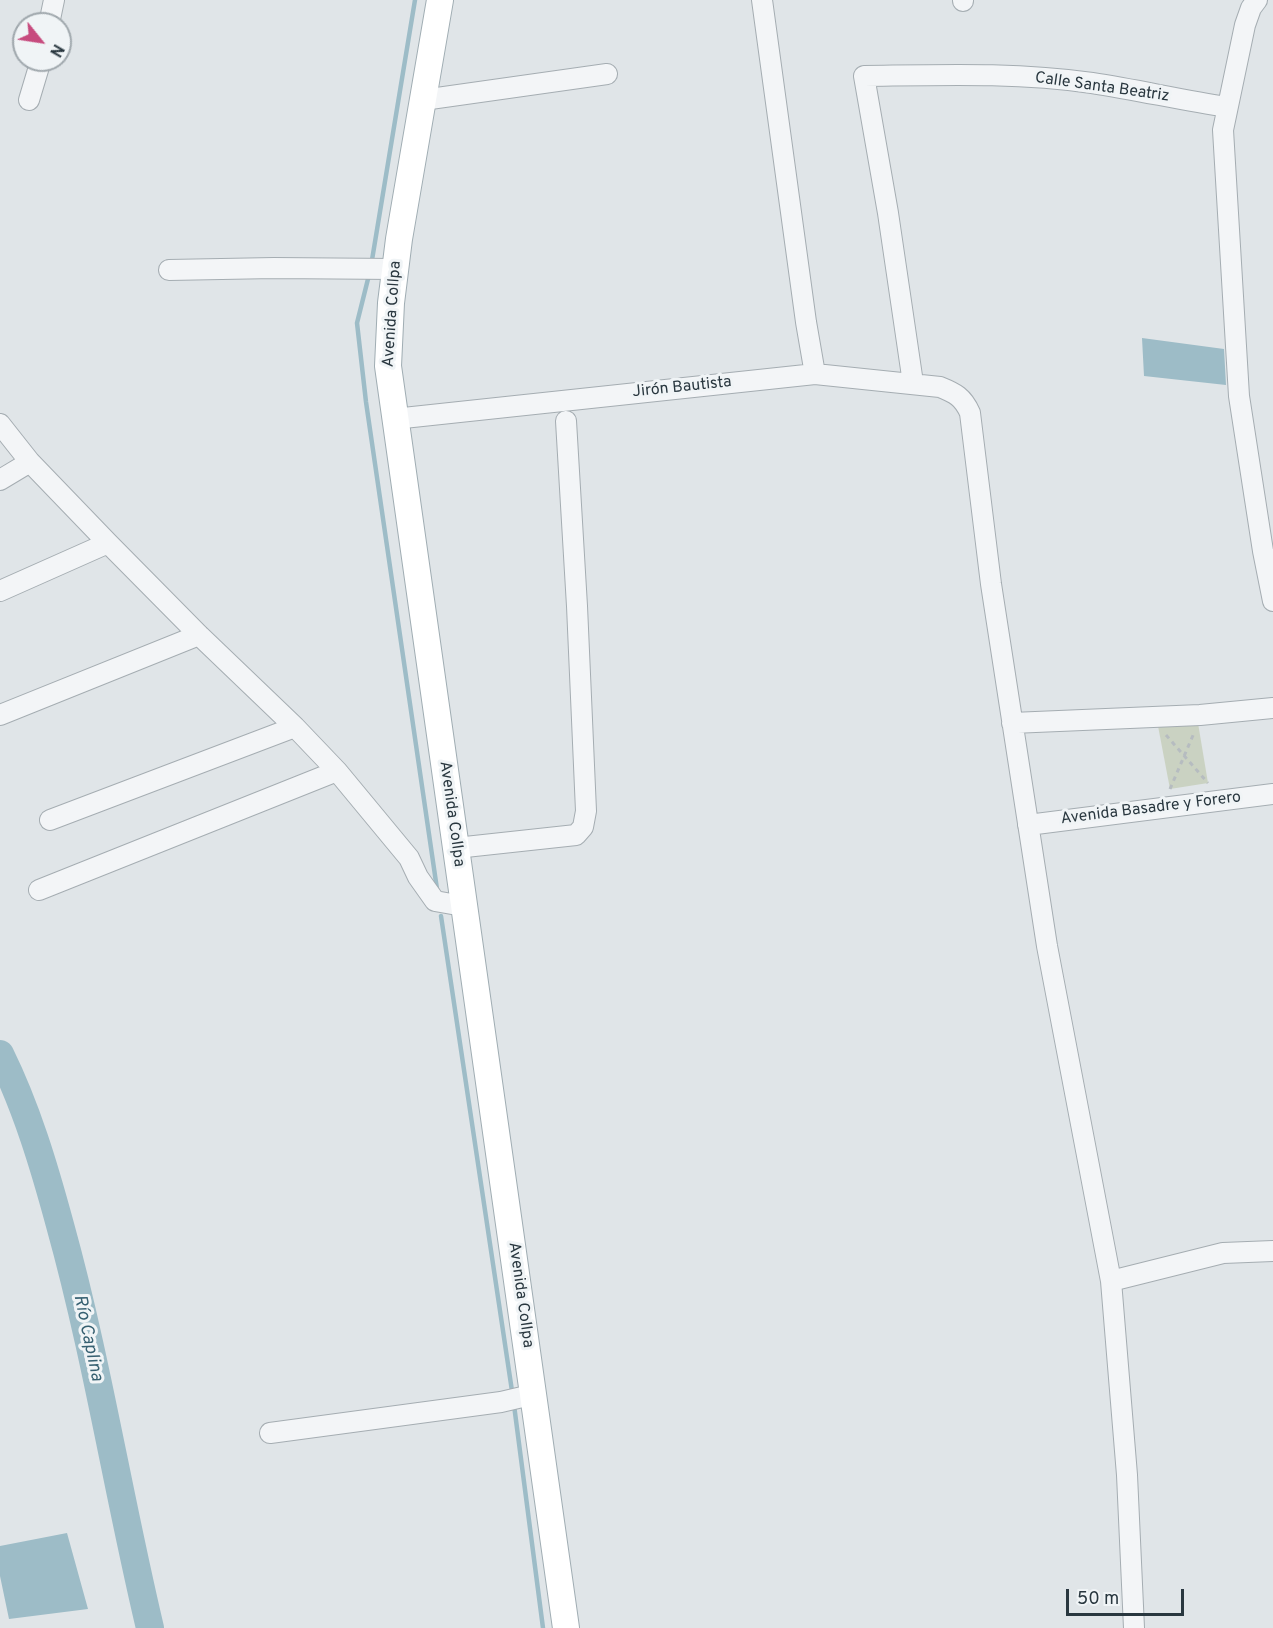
<!DOCTYPE html>
<meta charset="utf-8">
<style>
body{margin:0}
#map{position:relative;width:1273px;height:1628px;overflow:hidden;background:#e0e5e8;font-family:Overpass,sans-serif}
canvas{display:block}
.north{position:absolute;left:12px;top:12px;width:60px;height:60px;box-sizing:border-box;background:#f0f4f6;border:2px solid #a0a8ad;border-radius:50%;rotate:120deg;font-size:16px;font-weight:700;line-height:24px;text-align:center;color:#29373f}
.north::after{content:'';display:block;margin:auto;width:21px;height:27px;background:#c74b7e;clip-path:polygon(50% 0,100% 100%,50% 72%,0 100%)}
.scale{position:absolute;left:1066px;top:1589px;width:118px;height:27px;box-sizing:border-box;border:3px solid #29373f;border-top:0;padding-left:8px;font-size:18px;line-height:21px;white-space:nowrap;color:#29373f;-webkit-text-stroke:4px #f0f4f6;paint-order:stroke}
</style>
<div id="map">
<canvas width="1273" height="1628"></canvas>
<div class="north">N</div>
<div class="scale">50 m</div>
</div>
<script>
const context = document.querySelector('canvas').getContext('2d');
context.lineJoin = 'round';
function fillPath(path, color) { context.fillStyle = color; context.fill(path, 'evenodd'); }
function strokePath(path, color, width, dash) { context.strokeStyle = color; context.lineWidth = width; context.lineCap = dash ? 'butt' : 'round'; context.setLineDash(dash || []); context.stroke(path); }
function write(font, color, halo, rows, align = 'center') {
  context.font = font + ' Overpass,sans-serif'; context.lineWidth = 6; context.setLineDash([]); context.textBaseline = 'middle'; context.strokeStyle = halo; context.fillStyle = color; for (const [text, x, y, turn = 0] of rows) {
    context.save(); context.translate(x, y); context.rotate((+turn || 0) * Math.PI / 180); context.textAlign = isNaN(turn) ? turn : align; if (halo) context.strokeText(text, 0, 0); context.fillText(text, 0, 0); context.restore();
  }
}
const green = new Path2D(`
 M1198,723l10,60 -38,6 -12,-63z`);
const water = new Path2D(`
 M1142,338l82,11 2,36 -82,-9z
 M67,1533l21,76 -79,10 -9,-43v-30z`);
const stream = new Path2D(`
 M372,260l43,-260
 M369,275l-12,48 9,79 71,487
 M441,916l71,475
 M514,1405l29,223`);
const river = new Path2D(`
 M0,1054c27,55 44,112 60,171 37,133 58,269 90,403`);
const path = new Path2D(`
 M1166,735l42,48
 M1170,789l24,-56`);
const minor = new Path2D(`
 M762,0l44,322 9,52
 M963,0v1
 M1257,0l-6,8 -6,17 -22,105 16,266 24,155 10,50
 M49,24l5,-24
 M29,100l12,-40
 M423,100l184,-26
 M169,270l105,-2 121,1
 M913,383l-25,-170 -24,-137c76,-1 152,-4 228,7 45,7 90,17 135,24
 M394,419l421,-45 125,13c15,6 23,10 30,26l21,171 56,362 64,335 16,194 7,153
 M0,424l30,38 78,81 91,92 96,92 42,44 72,87 9,19 17,24 28,5
 M0,480l30,-18
 M0,591l108,-48
 M0,715l199,-80
 M1012,723l188,-8 73,-7
 M50,820l245,-93
 M1028,825l245,-31
 M456,848l120,-13 7,-8 3,-16 -9,-205 -11,-185
 M39,890l298,-119
 M1111,1281l112,-28 50,-2
 M270,1433l231,-31 34,-8`);
const major = new Path2D(`
 M440,0l-41,239 -8,64 -3,63 178,1262`);
const streetNames = [
 ["Calle Santa Beatriz",1102,88,8],
 ["Avenida Collpa",393,314,-86],
 ["Jirón Bautista",682,388,-6],
 ["Avenida Basadre y Forero",1151,809,-7],
 ["Avenida Collpa",451,814,82],
 ["Avenida Collpa",520,1295,82]
];
const waterNames = [
 ["Río Caplina",87,1338,78]
];
fillPath(green, '#cad2c2');
fillPath(water, '#9dbcc7');
strokePath(stream, '#9dbcc7', 4.5);
strokePath(river, '#9dbcc7', 28);
strokePath(minor, '#a5adb2', 22);
strokePath(major, '#a0adb3', 28);
strokePath(path, '#b6bcc0', 3, [4.5, 4.5]);
strokePath(minor, '#f3f5f7', 20);
strokePath(major, '#fff', 26);
write('16px', '#29373f', '#f0f4f6', streetNames);
write('italic 18px', '#366071', '#f0f4f6', waterNames);
</script>
